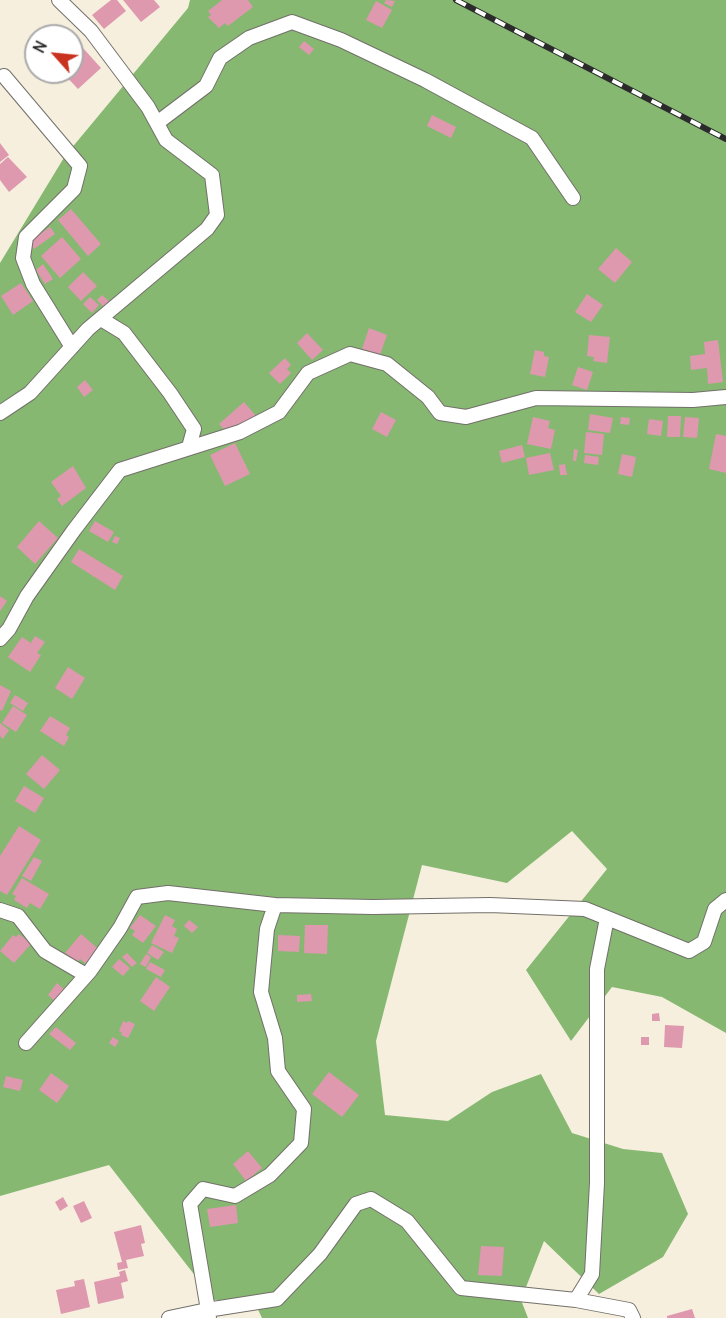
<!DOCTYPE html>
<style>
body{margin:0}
#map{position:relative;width:726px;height:1318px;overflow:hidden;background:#f6efde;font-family:Delius,sans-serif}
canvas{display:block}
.north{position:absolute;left:24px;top:24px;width:60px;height:60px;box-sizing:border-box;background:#fff;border:2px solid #aaa;border-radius:50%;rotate:297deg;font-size:16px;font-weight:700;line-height:24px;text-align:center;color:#2b2b2b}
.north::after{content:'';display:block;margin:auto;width:21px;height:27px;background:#c8321e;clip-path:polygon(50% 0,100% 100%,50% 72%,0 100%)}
</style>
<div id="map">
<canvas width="726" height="1318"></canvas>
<div class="north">N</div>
</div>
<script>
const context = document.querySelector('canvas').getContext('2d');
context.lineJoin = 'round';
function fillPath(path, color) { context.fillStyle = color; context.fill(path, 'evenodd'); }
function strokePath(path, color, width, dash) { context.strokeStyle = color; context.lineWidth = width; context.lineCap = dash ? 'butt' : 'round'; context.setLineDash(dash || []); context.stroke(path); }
const forest = new Path2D(`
 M190,0h536v1033l-64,-36 -50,-10 -41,54 -45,-71 81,-101 -35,-38 -65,52 -85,-18 -46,176 9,74 63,6 44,-29 49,-18 31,59 51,16 39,4 26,61 -25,43 -64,37 -55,-53 -23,59 7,18h-266l-8,-17 -40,-1 -105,-135 -109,31v-933l65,-107 123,-148z`);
const building = new Path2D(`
 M111,0h6l9,11 -22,18 -12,-14z
 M123,0h31l6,7 -19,15z
 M222,0h26l5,7 -25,19 -3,-3 -6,5 -11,-11 3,-2 -3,-4z
 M386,0l9,1 -3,6 -8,-4z
 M376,1l16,9 -10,18 -16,-8z
 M304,41l10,8 -5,6 -10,-8z
 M83,48l18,20 -23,21 -16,-17h10v-14z
 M432,115l24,12 -5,11 -24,-12z
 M0,143l9,12 -9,7z
 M8,157l19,20 -18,15 -9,-12v-16z
 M71,209l30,35 -13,12 -30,-36z
 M50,227l5,7 -21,15 -5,-7z
 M62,237l19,22 -21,19 -19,-22z
 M616,248l16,14 -17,21 -17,-14z
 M43,264l10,15 -8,5 -9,-14z
 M83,272l14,14 -16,15 -13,-14z
 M21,283l12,18 -20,14 -12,-19z
 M587,294l16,11 -12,17 -16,-10z
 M102,295l9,8 -6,5 -8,-8z
 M90,297l9,8 -7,8 -9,-9z
 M369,328l18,7 -7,20 -18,-6z
 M307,333l16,17 -11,10 -15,-17z
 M589,335l21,2 -3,26 -14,-2 1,-4 -7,-1z
 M718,340l5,42 -15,2 -1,-16 -16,2 -1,-14 15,-2 -1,-12z
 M535,350l9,2v4l5,1 -4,20 -15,-3z
 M285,358l6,7 -4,4 4,4 -11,11 -11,-11z
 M578,367l15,5 -6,18 -15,-5z
 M85,380l8,10 -9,7 -7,-10z
 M244,402l12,14 -24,22 -13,-14z
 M381,412l15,8 -9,17 -15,-8z
 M590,414l23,4 -3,15 -22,-3z
 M668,416h13l-1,21h-13z
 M533,417l17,4 -2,7 7,2 -4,19 -24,-5z
 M621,417l9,1 -1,7 -9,-1z
 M685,417l14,1 -2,20 -14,-1z
 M649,419l14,2 -2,15 -14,-2z
 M586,432l18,2 -2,21 -18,-2z
 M716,434l10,2v37l-17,-4z
 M235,443l15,31 -25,12 -15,-31z
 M522,445l3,12 -23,6 -3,-12z
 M574,449l4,1 -2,11h-3z
 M550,453l4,17 -25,5 -3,-17z
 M622,454l14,3 -4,20 -14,-3z
 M585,455l14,2 -1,8 -14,-2z
 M565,464l2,11h-7l-1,-10z
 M73,466l13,22 -24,18 -5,-7 4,-3 -10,-14z
 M39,521l19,17 -23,26 -18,-17z
 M95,521l19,11 -6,10 -19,-11z
 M115,536l5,2 -3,6 -5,-2z
 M79,549l44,27 -8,14 -44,-28z
 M0,596l7,5 -7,10z
 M35,636l10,6 -8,11 4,2 -11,17 -22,-15 14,-20 9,6z
 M68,667l17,11 -13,21 -17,-11z
 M0,685l11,6 -9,20 -2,-1z
 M15,695l13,8 -5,8 -13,-8z
 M13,706l14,9 -11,17 -14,-9z
 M50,716l20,12 -4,7 3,2 -5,9 -24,-15z
 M0,723l9,7 -6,9 -3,-3z
 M42,755l18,15 -16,19 -18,-15z
 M24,786l20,12 -9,15 -20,-12z
 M19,826l22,14 -34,55 -7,-4v-35z
 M34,857l8,4 -11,20 -9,-5z
 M22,878l27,16 -9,15 -10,-6 -3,5 -13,-8 2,-4 -4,-2z
 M140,915l16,11 -13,17 -11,-8 3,-4 -5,-3z
 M165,915l10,5 -3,6 5,3 -3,7 5,2 -7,15 -21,-10z
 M189,920l9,7 -6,6 -8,-7z
 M305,925h23l-1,29 -23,-1z
 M19,934l12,10 -17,19 -14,-12 13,-16 3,2z
 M81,934l21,18 -12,15 -10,-8 -3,3 -12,-9z
 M278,935l22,1 -1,16 -21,-1z
 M152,945l12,7 -6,8 -11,-7z
 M127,953l10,10 -5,4 -10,-10z
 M146,954l5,3 -5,10 -6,-3z
 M119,959l11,9 -7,8 -11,-9z
 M150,962l15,8 -4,7 -15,-8z
 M156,977l14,10 -16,24 -14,-10z
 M57,983l9,8 -10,11 -8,-7z
 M311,994l1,7 -15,1v-7z
 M659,1013l1,8h-8v-7z
 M123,1021l4,2 1,-2 7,3 -7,14 -7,-3 1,-2 -3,-2z
 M665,1025l19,1 -2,22 -18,-1z
 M56,1027l20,16 -6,7 -21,-16z
 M113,1037l6,4 -4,6 -6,-4z
 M641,1037h8v8h-8z
 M329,1072l30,23 -17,22 -30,-23z
 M51,1073l18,13 -12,17 -18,-13z
 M6,1076l17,4 -3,11 -17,-4z
 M248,1151l14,17 -16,13 -13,-17z
 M63,1197l5,9 -8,5 -5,-9z
 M84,1201l8,17 -11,5 -8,-17z
 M236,1205l2,18 -28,4 -3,-18z
 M141,1225l4,18 -4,1 3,12 -18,4 2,8 -10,2 -1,-7 5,-1 -8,-30z
 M481,1246l23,1 -2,29 -24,-1z
 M125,1270l3,11 -7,2 3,15 -26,6 -4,-22 26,-6 -1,-4z
 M84,1279l6,28 -29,7 -5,-24 19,-4 -1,-5z
 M692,1309l3,9h-28v-2z`);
const minor = new Path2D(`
 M4,76l76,90 -6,23 -48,48 -3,21 10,26 39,63
 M157,123l49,-37 14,-28 29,-20 43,-16 49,18 84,40 107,58 41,60
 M101,319l23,14 46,60 24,36 -5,18
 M0,413l30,-20 58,-64 119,-100 10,-14 -5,-40 -46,-35 -18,-33 -57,-76 -32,-31
 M0,639l9,-10 18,-33 47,-66 46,-60 120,-38 39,-20 29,-39 42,-19 37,10 41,33 12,16 26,4 70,-19 157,2 33,-3
 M0,910l18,6 27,35 41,24
 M26,1043l64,-72 30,-43 17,-31 31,-4 107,12 98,2 117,-2 95,4 104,42 15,-9 11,-33 11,-9
 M576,1300l16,-26 5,-91v-214l10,-51
 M209,1316l-19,-112 13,-15 32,7 35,-21 31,-32 3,-34 -26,-38 -3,-33 -14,-46 6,-63 8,-24
 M169,1318l38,-8 70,-11 43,-45 36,-50 15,-5 36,22 54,67 115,12 53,10 4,8`);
const rail = new Path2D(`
 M456,0l270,139`);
fillPath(forest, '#86b872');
fillPath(building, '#de99ae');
strokePath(minor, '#72706a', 16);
strokePath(minor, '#fff', 14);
strokePath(rail, '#2b2b2b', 6);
strokePath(rail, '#fff', 4, [11]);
</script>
